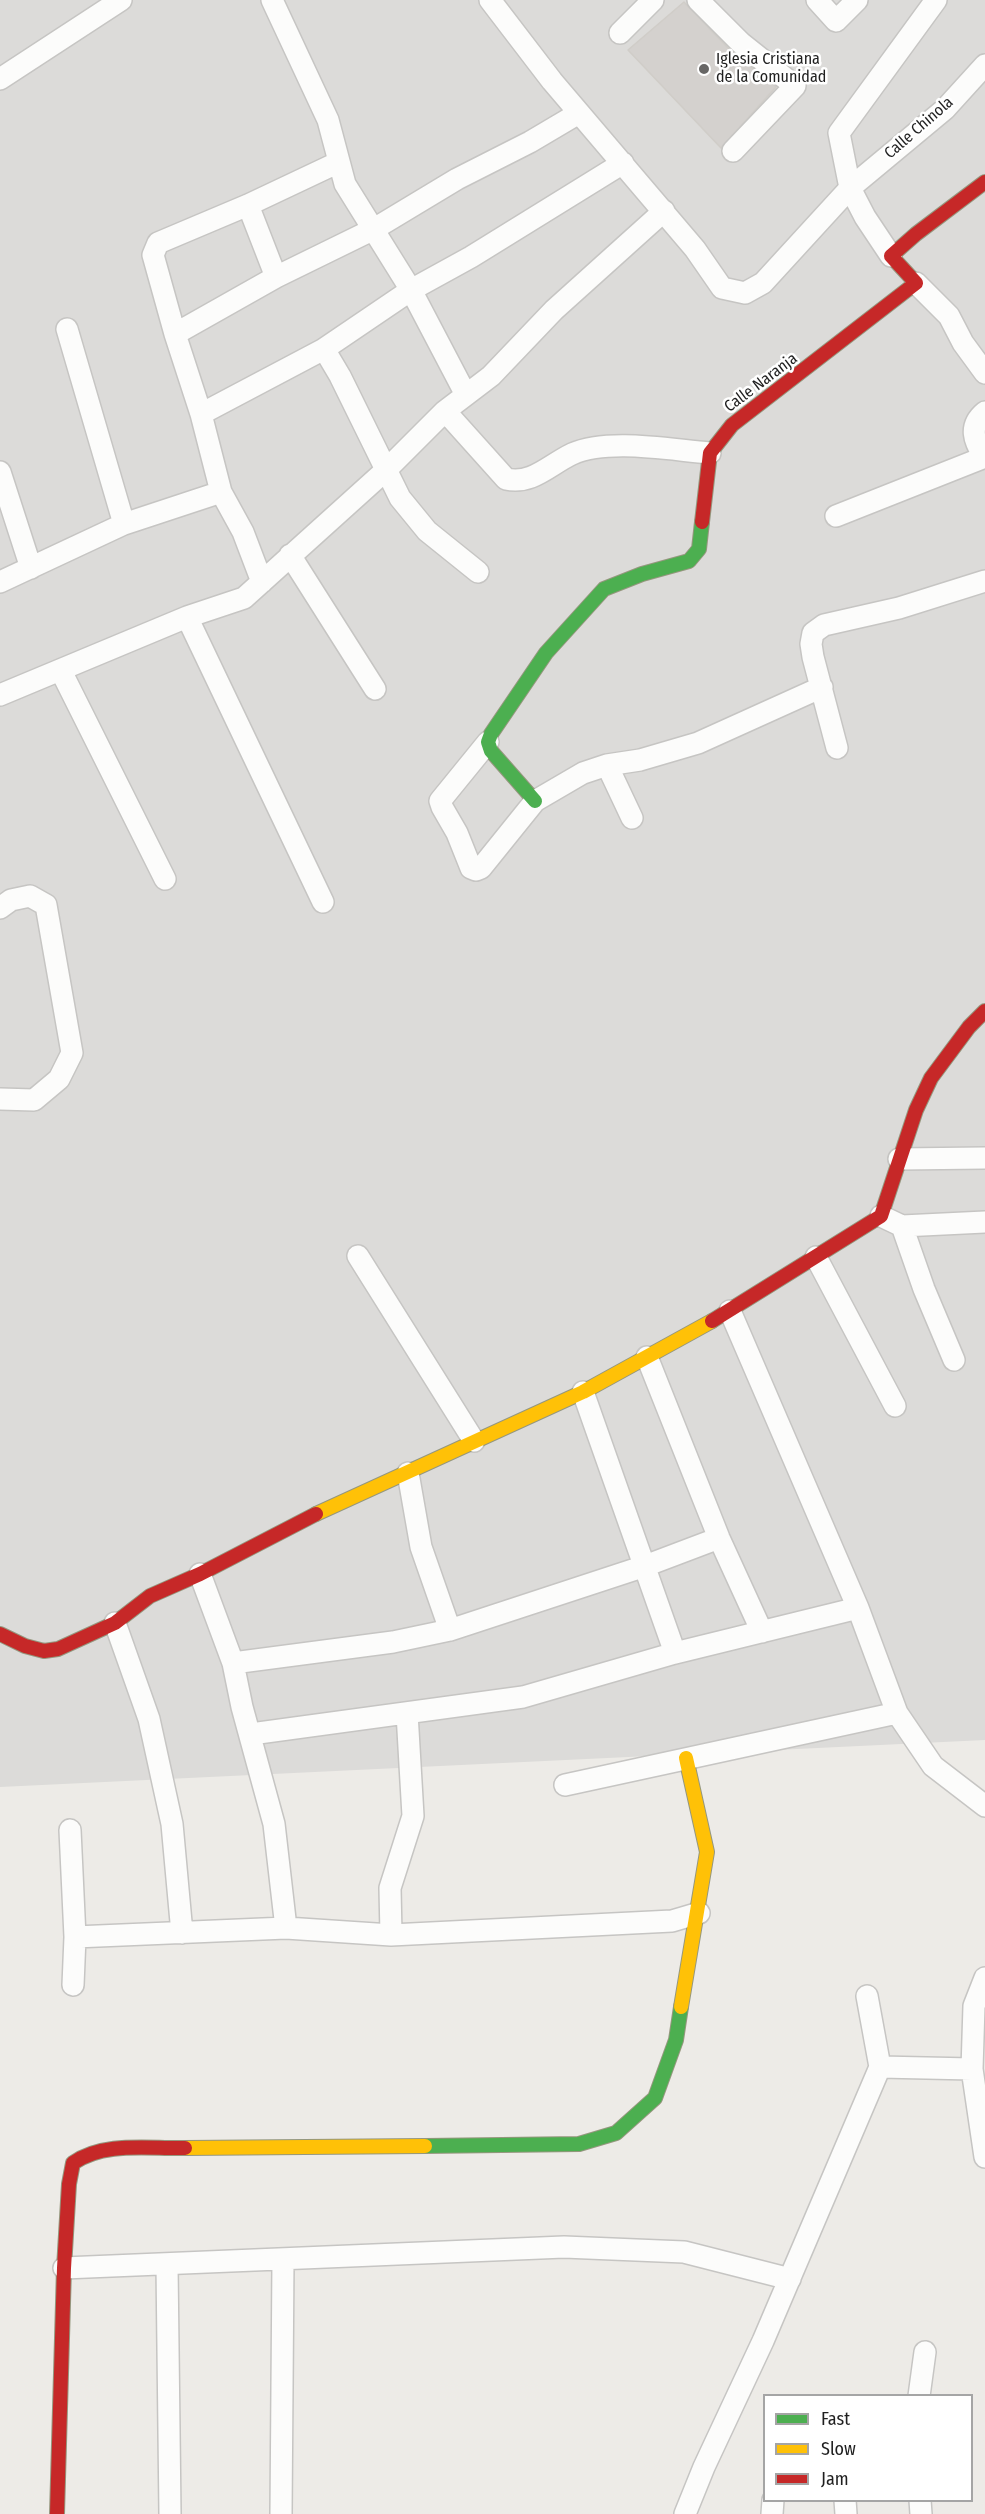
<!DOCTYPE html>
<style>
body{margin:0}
#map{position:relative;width:985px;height:2514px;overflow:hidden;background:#edebe7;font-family:"Fira Sans Condensed",sans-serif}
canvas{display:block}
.legend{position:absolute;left:763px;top:2394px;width:210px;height:108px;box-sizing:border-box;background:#fff;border:2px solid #a5a5a5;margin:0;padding:8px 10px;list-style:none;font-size:18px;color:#1f1f1f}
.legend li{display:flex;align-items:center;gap:12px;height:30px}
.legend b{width:30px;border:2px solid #a5a5a5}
</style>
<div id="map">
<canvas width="985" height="2514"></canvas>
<ul class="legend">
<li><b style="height:8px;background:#4caf50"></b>Fast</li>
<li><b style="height:8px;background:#ffc107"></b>Slow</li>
<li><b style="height:8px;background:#c62828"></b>Jam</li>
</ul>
</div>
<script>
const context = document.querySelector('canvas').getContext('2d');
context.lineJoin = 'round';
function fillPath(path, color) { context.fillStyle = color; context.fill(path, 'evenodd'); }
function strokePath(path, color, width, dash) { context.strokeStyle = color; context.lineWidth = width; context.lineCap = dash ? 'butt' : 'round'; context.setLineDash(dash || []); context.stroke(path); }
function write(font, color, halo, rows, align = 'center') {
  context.font = font + ' "Fira Sans Condensed",sans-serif'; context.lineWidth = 5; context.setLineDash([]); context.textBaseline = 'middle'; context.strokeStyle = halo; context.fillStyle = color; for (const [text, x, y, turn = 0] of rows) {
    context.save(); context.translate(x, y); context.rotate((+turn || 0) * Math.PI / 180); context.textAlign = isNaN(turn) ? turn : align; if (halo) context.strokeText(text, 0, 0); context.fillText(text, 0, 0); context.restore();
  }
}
const residential = new Path2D(`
 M0,0h985v1740l-985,47z`);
const building = new Path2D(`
 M684,2l48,50 44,35 -55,61 -93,-98z`);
const street = new Path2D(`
 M272,0l56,120 17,64 66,106 55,105
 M490,0l62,81 143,168 27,39 23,5 18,-10 87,-95 95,-79 40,-44
 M698,0l43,43 54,43 -62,65
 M817,0l19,21 21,-21
 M620,33l33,-33
 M0,79l121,-79
 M248,205l28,72
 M891,256l-26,-39 -15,-29 -11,-55 97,-133
 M916,283l33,33 14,27 22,30
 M67,329l57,195
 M175,334l101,-57 98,-48 83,-50 73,-37 49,-29
 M445,411l61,68c26,6 43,-14 66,-25 37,-16 98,-4 138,-1
 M201,414l123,-65
 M984,457c-10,-16 -16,-31 1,-45
 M0,472l31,96
 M836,516l149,-59
 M290,555l85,134
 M478,572l-51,-41 -27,-33 -60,-122 -16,-27 87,-59 60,-33 152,-94
 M0,582l124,-58 97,-32
 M262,582l-19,-50 -22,-40 -20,-78 -26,-80 -22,-79 5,-12 90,-38 91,-43
 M187,617l136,285
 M61,671l104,208
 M0,695l187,-78 57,-19 142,-128 59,-59 46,-35 63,-66 110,-99
 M488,742l-48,59 2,6 15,26 14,35 5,2 5,-2 54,-67 48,-28 24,-8 33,-5 58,-17 124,-56
 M837,748l-24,-91 -2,-13 2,-11 11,-8 75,-17 86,-27
 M607,765l25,53
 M0,908l11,-8 19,-4 16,9 26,148 -13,26 -25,21 -34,-1
 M899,1159l86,-1
 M881,1216l21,10 22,63 30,71
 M902,1226l83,-4
 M358,1256l116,185
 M816,1257l79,149
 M730,1311l128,297 39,105 36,53 52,40
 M647,1357l72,181 43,94
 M583,1392l92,261
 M408,1473l13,74 29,83
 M200,1574l33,89 9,44 32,117 12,104
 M115,1623l34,96 23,105 10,109
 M233,1663l160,-21 57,-12 195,-64 74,-28
 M251,1734l272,-37 152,-44 183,-45
 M565,1785l332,-72
 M70,1830l5,107 -2,48
 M391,1935l-1,-47 23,-72 -6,-103
 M75,1937l211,-9 105,7 281,-14 27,-8
 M985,1978l-11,28 -2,63 13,88
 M880,2067l92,2
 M167,2265l3,249
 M64,2268l500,-21 120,5 106,27
 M919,2396l6,-44
 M845,2500l1,14
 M920,2500l1,14
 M281,2514l2,-254
 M685,2514l19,-47 59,-126 114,-267 3,-7 -13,-71
 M772,2514l1,-14`);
const fast = new Path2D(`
 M535,801l-44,-50 -3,-9 3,-8 55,-81 58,-64 38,-15 47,-13 10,-12 3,-27
 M425,2146l154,-2 37,-11 39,-35 21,-58 5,-33`);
const slow = new Path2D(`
 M316,1514l267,-122 129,-71
 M681,2007l26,-155 -21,-94
 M185,2148l240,-2`);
const jam = new Path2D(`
 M702,522l8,-69 22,-28 184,-142 -25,-27 25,-22 69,-52
 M712,1321l169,-105 35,-106 15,-32 38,-51 16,-16
 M0,1634l25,12 19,5 14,-2 57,-26 35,-27 50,-22 116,-60
 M57,2514l7,-246 5,-84 4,-21c31,-22 76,-14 112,-15`);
const markers = [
 [704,69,6,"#676665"]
];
const poiNames = [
 ["Iglesia Cristiana",716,60],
 ["de la Comunidad",716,78]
];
const streetNames = [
 ["Calle Chinola",919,128,-41],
 ["Calle Naranja",761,383,-37]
];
fillPath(residential, '#dcdbd9');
fillPath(building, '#d4d1ce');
strokePath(building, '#d0cdc8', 1.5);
strokePath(street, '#c6c5c3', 24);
strokePath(fast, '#95977e', 16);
strokePath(slow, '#95977e', 16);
strokePath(jam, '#95977e', 16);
strokePath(street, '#fcfcfb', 21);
strokePath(fast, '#4caf50', 14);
strokePath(slow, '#ffc107', 14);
strokePath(jam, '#c62828', 14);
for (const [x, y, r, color] of markers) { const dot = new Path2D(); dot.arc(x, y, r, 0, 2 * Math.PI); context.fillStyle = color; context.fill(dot); strokePath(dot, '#fff', 2); }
write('16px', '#1f1f1f', '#fff', poiNames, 'left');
write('16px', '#1f1f1f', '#fff', streetNames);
</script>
